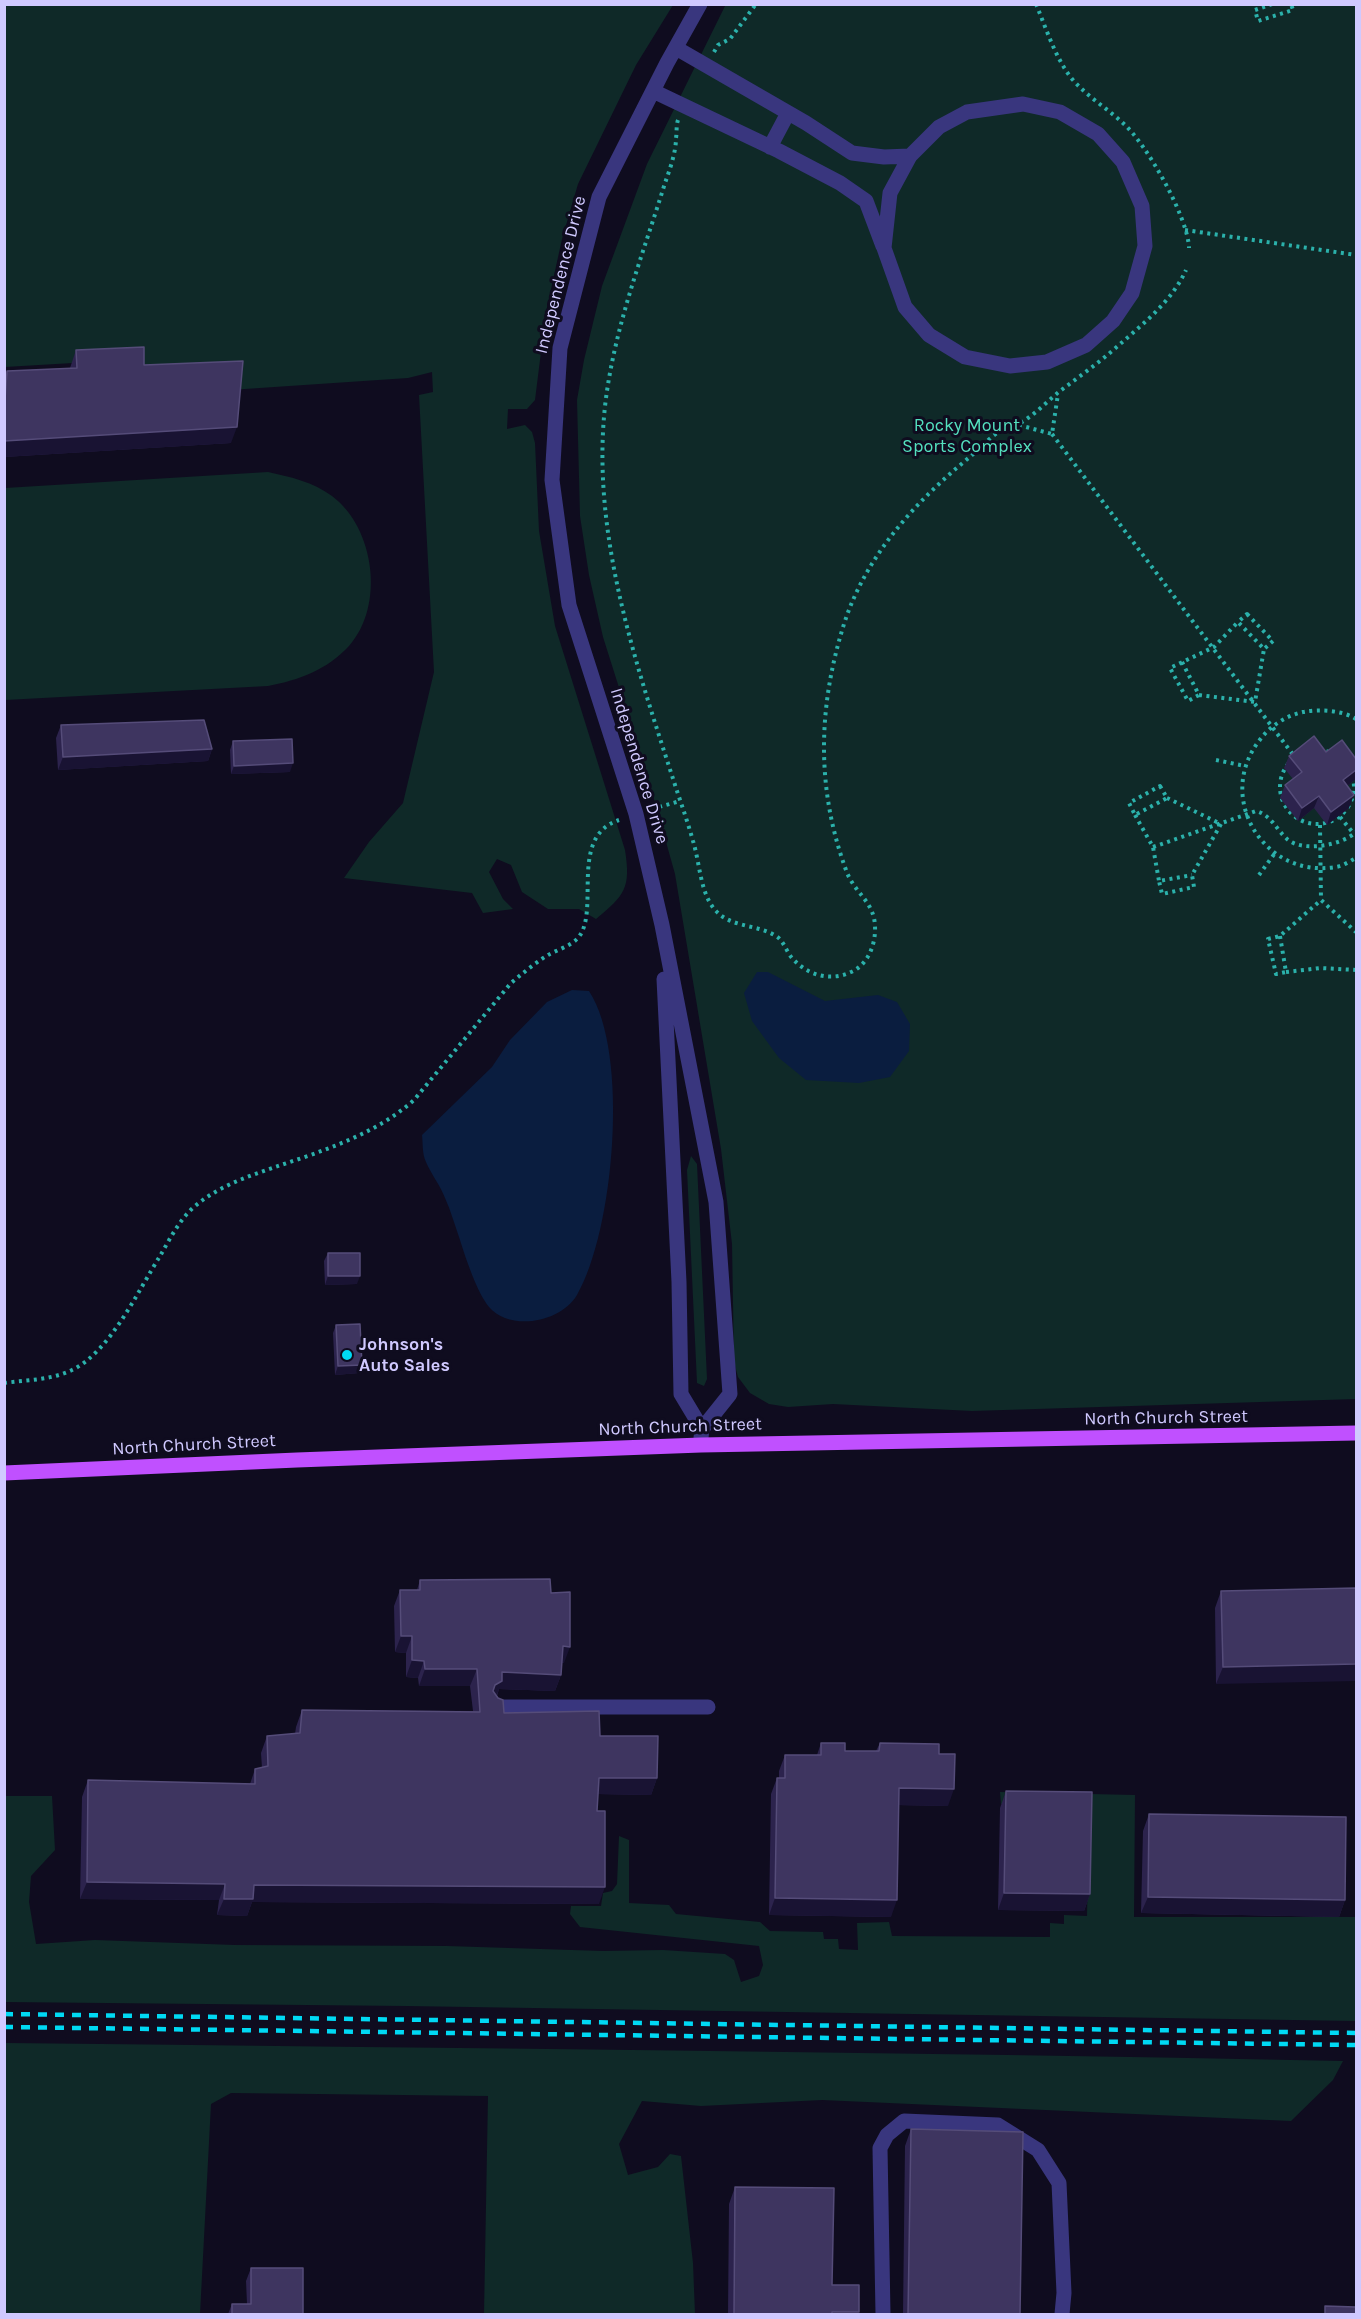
<!DOCTYPE html>
<style>
body{margin:0}
#map{position:relative;width:1361px;height:2319px;overflow:hidden;background:#0f0c1f;font-family:Karla,sans-serif}
canvas{display:block}
.frame{position:absolute;inset:0;border:6px solid #d0c9ff;pointer-events:none}
</style>
<div id="map">
<canvas width="1361" height="2319"></canvas>
<div class="frame"></div>
</div>
<script>
const context = document.querySelector('canvas').getContext('2d');
context.lineJoin = 'round';
function fillPath(path, color) { context.fillStyle = color; context.fill(path, 'evenodd'); }
function strokePath(path, color, width, dash) { context.strokeStyle = color; context.lineWidth = width; context.lineCap = dash ? 'butt' : 'round'; context.setLineDash(dash || []); context.stroke(path); }
function write(font, color, halo, rows, align = 'center') {
  context.font = font + ' Karla,sans-serif'; context.lineWidth = 6; context.setLineDash([]); context.textBaseline = 'middle'; context.strokeStyle = halo; context.fillStyle = color; for (const [text, x, y, turn = 0] of rows) {
    context.save(); context.translate(x, y); context.rotate((+turn || 0) * Math.PI / 180); context.textAlign = isNaN(turn) ? turn : align; if (halo) context.strokeText(text, 0, 0); context.fillText(text, 0, 0); context.restore();
  }
}
const green = new Path2D(`
 M726,4l630,1v1394l-384,12 -139,-7 -45,3 -19,-3 -19,-11 -12,-16 -4,-15 -2,-118 -11,-95 -46,-275 -23,-82 -49,-155 -14,-62 -9,-59 -3,-116 7,-40 18,-74 45,-122z
 M5,5h668l-37,60 -58,119 -16,55 -16,73 -11,88 -8,9h-19l-1,20 18,-4 7,7 3,11 4,88 16,95 70,224c6,38 0,45 -29,69l-17,-10h-31l-26,-17 -11,-27 -14,-6 -8,13 14,27 10,10 -30,4 -11,-20 -128,-15 25,-36 34,-39 31,-131 -15,-277 14,-3 -1,-20 -24,6 -178,12 -89,-9v-22l-136,8z
 M268,472c23,5 45,10 64,24 43,32 53,110 17,150 -22,24 -50,34 -81,40l-263,14v-212z
 M691,1156l6,8 10,215 -3,7 -7,-3 -10,-213z
 M1000,1792l135,3 -1,122h222v104l-950,-15 -401,-4v-206h47l3,54 -24,26 -2,26 7,42 59,-4 140,5 212,1 156,5 60,-1 62,4 9,6 7,22 18,-6 4,-11 -4,-19 -179,-19 -10,-13 1,-8h30l2,-13 9,-2 5,-7 2,-48 10,4v63l40,2 7,9 84,8 10,9 53,1 1,7h14l1,10 19,1 -1,-27 32,-1 3,14 158,1v-14l14,1v-9l23,1 2,-108 -88,-4z
 M5,2043c446,5 892,9 1338,18l-10,19 -42,41 -469,-21 -121,6 -59,-5 -23,43 9,31 30,-8 12,-13 11,2 12,107 2,51h-211l4,-218 -257,-3 -20,11 -11,210h-195z`);
const water = new Path2D(`
 M757,972h11l57,29 53,-6 19,7 13,22 -1,27 -19,26 -31,6 -53,-3 -27,-22 -27,-37 -8,-28z
 M572,990l17,1c41,62 25,241 -12,304 -16,27 -66,37 -88,12 -12,-15 -23,-48 -29,-67 -5,-14 -9,-29 -15,-42 -5,-13 -14,-24 -19,-36 -4,-8 -3,-19 -4,-27l70,-68 18,-27 37,-38z`);
const path = new Path2D(`
 M1036,4c10,24 18,50 33,71 15,20 37,32 55,49 23,21 64,93 65,124
 M1272,4l-17,6 3,11 35,-11 -2,-6
 M714,52l4,-7 12,-6 26,-35
 M678,120c-2,6 -1,12 -2,18 0,14 -6,31 -11,45 -22,71 -49,140 -59,215 -17,132 30,266 70,390 6,18 12,35 17,53 7,22 7,53 23,70 16,17 41,13 60,25 8,5 10,15 16,22 15,17 38,24 59,14 17,-7 25,-28 24,-46 -1,-25 -21,-33 -29,-56 -30,-82 -28,-163 -2,-246 22,-69 72,-123 127,-168 9,-8 18,-18 28,-24 10,-6 7,-1 17,-7 16,-7 30,-23 44,-34 20,-15 40,-29 59,-46 25,-22 53,-44 67,-75
 M1185,230l171,25
 M1019,425l33,9 6,-40
 M1052,434l242,322
 M1247,614l26,27 -9,8 -26,-27z
 M1182,662l17,33 -11,6 -18,-33 44,-21 24,-25
 M1199,695l56,7 9,-53
 M1356,719c-14,-9 -37,-10 -53,-7 -18,4 -33,14 -44,29 -44,57 5,138 77,126 7,-1 14,-6 20,-9
 M1280 787a37 37 0 1 1 74 0a37 37 0 1 1-74 0Z
 M1216,760l29,6
 M1160,786l7,12 -32,17 -6,-12z
 M1167,798l54,26 -29,51 2,12 -32,7 -3,-13 33,-6
 M652,809l28,-8
 M1135,815l18,32 6,34
 M1340,817l14,17
 M1320,825l1,75
 M1153,847l103,-36c15,4 20,18 31,28 16,14 55,6 69,-7
 M1259,875l16,-22
 M1280,936l6,36 -10,2 -8,-35 12,-3 41,-36 35,32
 M1286,972l35,-4 35,2
 M4,1383c23,-3 47,-3 68,-13 38,-18 66,-79 88,-114 10,-17 19,-36 34,-49 23,-20 52,-30 81,-40 48,-16 101,-33 139,-67l97,-117c12,-10 24,-20 37,-28 9,-5 22,-9 29,-16 25,-26 -10,-102 42,-119`);
const minor = new Path2D(`
 M700,4l-33,59 -68,134 -39,151 -8,132 17,125 67,209 26,111 54,277 14,192 -28,35
 M676,48l130,75 46,30 32,4 26,-1 29,-29 28,-15 56,-8 37,8 38,22 25,28 19,44 3,40 -13,47 -19,28 -27,24 -39,17 -37,4 -45,-9 -36,-22 -24,-28 -21,-59 6,-55 20,-37
 M653,91l126,60 61,32 26,18 17,45
 M770,147l18,-34
 M664,979l15,303 2,112 21,35 -1,9
 M497,1707h211
 M883,2314l-3,-166 7,-13 17,-14 94,4 40,25 21,33 5,110 -2,21`);
const major = new Path2D(`
 M4,1473l293,-13 404,-15 655,-12`);
const rail = new Path2D(`
 M4,2014l1352,19
 M4,2027l1352,18`);
const wall = new Path2D(`
 M76,350l68,15 87,78 -227,14v-81l3,-5 63,-3z
 M61,725l151,24 -4,12 -150,9 -2,-32z
 M233,741l57,31 -59,2 -1,-24z
 M1326,752l30,7v20l-9,7 2,22 -22,17 -13,-17 -16,13 -18,-23 5,-13 8,-6 -9,-11 5,-12z
 M328,1253l29,31 -32,1 -1,-24z
 M336,1325l26,40 -3,8 -24,2 -2,-42z
 M420,1580l131,13 13,70h-2l-1,12 -6,16 -56,-2 -2,7 7,17 96,23 57,42 -6,17 -53,-1 -1,17 2,93 -347,-2 -5,14 -30,-1 2,-15 -139,-1 2,-102 6,-17 162,4 5,-15 7,-1 -1,-15 6,-17 28,-2 1,-7 6,-17 171,1 -3,-25h-51l-1,-8 -12,-1v-24l-11,-1 -1,-46 6,-16h17z
 M1356,1588l-140,96 -1,-76 6,-17z
 M821,1743l24,8h31l4,-8 59,11 9,52 -50,-1 -7,112 -122,-2 2,-121 6,-16h2v-7l6,-16h32z
 M1006,1791l84,103 -6,17 -86,-1 2,-102z
 M1149,1814l196,86 -6,17 -198,-4 2,-82z
 M911,2129l109,185h-117l2,-168z
 M735,2187l97,98 26,29h-130l1,-110z
 M251,2268l52,46h-75l4,-10h15l-1,-23z`);
const shadedWall = new Path2D(`
 M237,427l-6,16 -227,14v-16z
 M212,749l-4,12 -150,9 5,-13z
 M293,763l-3,9 -59,2 3,-8z
 M1356,770v9l-18,14 5,-13z
 M1354,795l-5,13 -22,17 4,-13z
 M1319,796l-5,12 -16,13 4,-13z
 M328,1276h32l-3,8 -32,1z
 M362,1365l-3,8 -24,2 3,-9z
 M401,1636h11l-6,17 -11,-1z
 M563,1646l7,1 -6,16 -7,-1z
 M412,1660l12,1 -6,17 -12,-1z
 M1356,1664v17l-140,3 7,-17z
 M425,1669h52l-7,17h-51z
 M502,1672l59,3 -6,16 -56,-2 -3,8 -7,5 6,-17z
 M599,1778h58l-6,17 -58,-1z
 M899,1788l55,1 -6,17 -55,-1z
 M87,1882l138,2 -6,16 -139,-1z
 M254,1885l351,2 -6,17 -347,-2 -5,14 -30,-1 7,-16z
 M1004,1893l86,1 -6,17 -86,-1z
 M1148,1897l197,3 -6,17 -198,-4z
 M775,1898l122,2 -6,17 -122,-2z
 M832,2312h27l-1,2h-28z`);
const building = new Path2D(`
 M144,347v18l99,-4 -6,66 -233,14v-27l3,-43 70,-3 -1,-18z
 M204,720l8,29 -149,8 -2,-32z
 M1314,736l12,16 16,-12 14,19v11l-13,10 11,15 -23,17 -12,-16 -17,12 -17,-23 17,-13 -13,-16z
 M292,739l1,24 -59,3 -1,-25z
 M328,1253h32v23h-32z
 M360,1324l2,41 -24,1 -2,-41z
 M550,1579l1,14 19,-1v55l-7,-1 -2,29 -59,-3v9l-7,4 -2,6 5,7 5,2 1,13 95,-2 1,25h58l-1,42h-58l-2,33h8v76l-351,-2 -1,14h-29l1,-15 -138,-2 1,-102 167,4v-15l13,-3 -1,-30 33,-3 2,-23 178,2 -3,-43h-52l-1,-8 -12,-1v-24h-11l-1,-46h20v-10z
 M1356,1588v76l-133,3 -2,-76z
 M821,1743h24v8h34l1,-8 59,1v10h16l-1,35 -55,-1 -2,112 -122,-2 2,-120h8v-23h36z
 M1006,1791l86,1 -2,102 -86,-1z
 M1149,1814l197,3 -1,83 -197,-3z
 M911,2129l112,3 -3,182h-112z
 M735,2187l99,1 -2,97h27v27h-27v2h-98z
 M251,2268h52v46h-71v-10h19z
 M1325,2306l31,1v7h-31z`);
const markers = [
 [347,1355,6,"#00d9f4"]
];
const streetNames = [
 ["Independence Drive",561,275,-76],
 ["Independence Drive",639,766,73],
 ["North Church Street",1166,1418,-1],
 ["North Church Street",680,1427,-2],
 ["North Church Street",194,1445,-3]
];
const parkNames = [
 ["Rocky Mount",967,426],
 ["Sports Complex",967,447]
];
const poiNames = [
 ["Johnson's",359,1345],
 ["Auto Sales",359,1366]
];
fillPath(green, '#0f2928');
fillPath(water, '#0a1d3f');
strokePath(path, '#2bb1ab', 4, [3, 4.5]);
strokePath(minor, '#39367e', 15);
strokePath(major, '#c050ff', 15);
strokePath(rail, '#00d9f4', 4.5, [9, 8]);
fillPath(wall, '#2c234d');
fillPath(shadedWall, '#191333');
fillPath(building, '#3e3560');
strokePath(building, '#554c79', 1.5);
for (const [x, y, r, color] of markers) { const dot = new Path2D(); dot.arc(x, y, r, 0, 2 * Math.PI); context.fillStyle = color; context.fill(dot); strokePath(dot, '#0f0c1f', 2); }
write('18px', '#d0c9ff', '#0f0c1f', streetNames);
write('18px', '#54e0bf', '#0f0c1f', parkNames);
write('bold 18px', '#d0c9ff', '#0f0c1f', poiNames, 'left');
</script>
